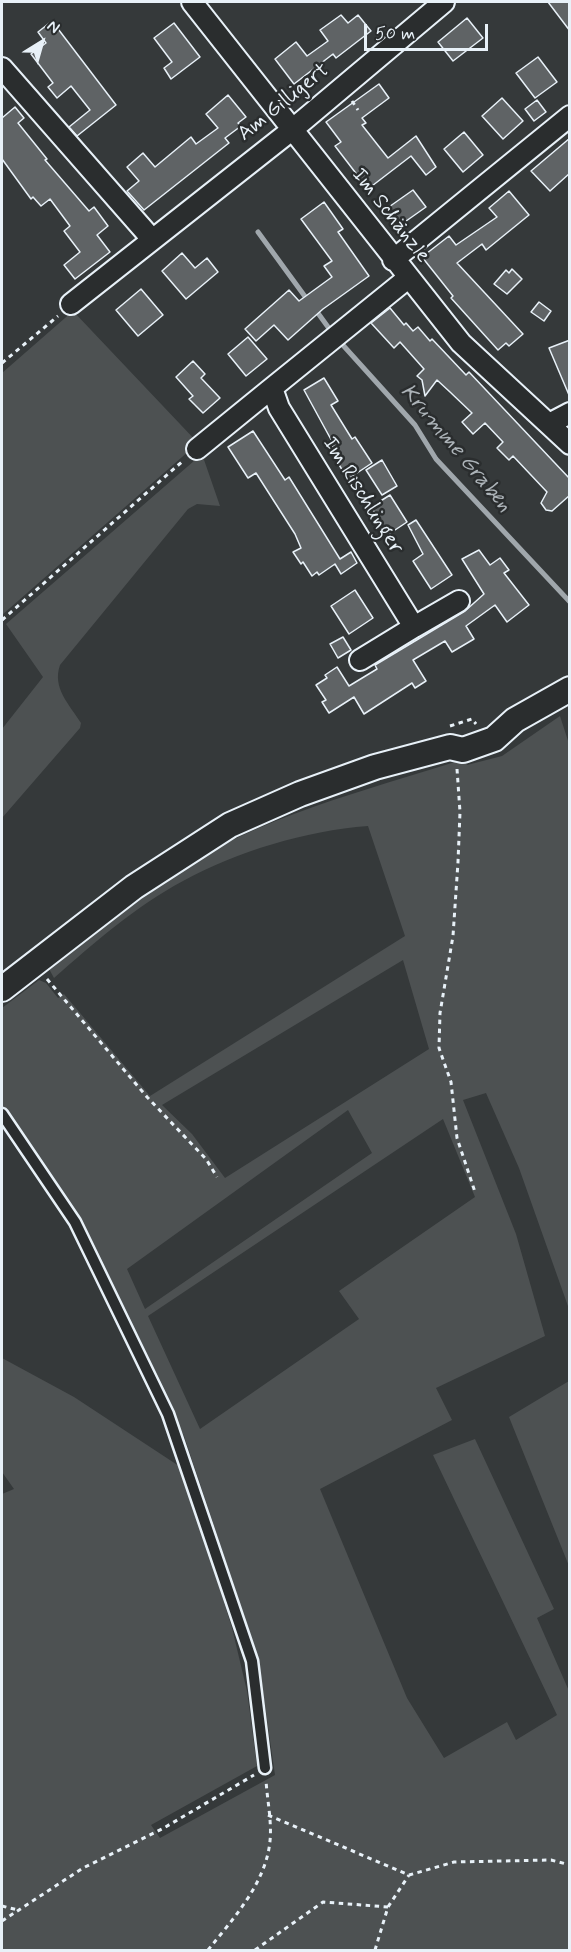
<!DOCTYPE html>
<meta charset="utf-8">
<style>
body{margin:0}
#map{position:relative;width:571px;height:1952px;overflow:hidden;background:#35393a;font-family:Mynerve,sans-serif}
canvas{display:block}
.frame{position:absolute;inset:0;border:3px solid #e8f1f8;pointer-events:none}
.north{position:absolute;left:12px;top:12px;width:60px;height:60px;-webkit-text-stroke:4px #2a2d2e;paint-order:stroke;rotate:37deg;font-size:16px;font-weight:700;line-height:24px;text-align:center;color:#e8f1f8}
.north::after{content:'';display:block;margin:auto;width:21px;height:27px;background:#e8f1f8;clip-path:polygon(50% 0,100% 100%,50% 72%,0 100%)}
.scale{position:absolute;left:364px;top:24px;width:124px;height:27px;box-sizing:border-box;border:3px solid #e8f1f8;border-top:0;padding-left:8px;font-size:18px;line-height:21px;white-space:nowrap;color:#e8f1f8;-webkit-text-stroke:4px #2a2d2e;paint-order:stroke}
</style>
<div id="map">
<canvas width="571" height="1952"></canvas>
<div class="frame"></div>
<div class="north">N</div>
<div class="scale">50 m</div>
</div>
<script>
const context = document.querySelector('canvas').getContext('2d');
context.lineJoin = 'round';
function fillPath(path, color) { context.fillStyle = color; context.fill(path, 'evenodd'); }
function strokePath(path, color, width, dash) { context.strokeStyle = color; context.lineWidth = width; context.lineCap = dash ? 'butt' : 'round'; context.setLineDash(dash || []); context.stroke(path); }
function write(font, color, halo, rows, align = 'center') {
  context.font = font + ' Mynerve,sans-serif'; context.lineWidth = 5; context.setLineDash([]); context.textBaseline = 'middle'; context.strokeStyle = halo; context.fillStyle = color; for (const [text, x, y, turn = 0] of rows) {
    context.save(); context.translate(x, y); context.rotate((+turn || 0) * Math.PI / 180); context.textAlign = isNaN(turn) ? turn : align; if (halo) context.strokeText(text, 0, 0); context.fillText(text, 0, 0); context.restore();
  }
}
const green = new Path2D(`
 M73,311l125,132 -196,172v-242z
 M202,454l18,52 -23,-2 -9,5 -128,156c-8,23 9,39 21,58l-1,5 -78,90v-89l41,-52 -37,-53z
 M560,716l10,31 -1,562 -50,-141 -33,-75 -23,7 53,134 29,102 -109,52 16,32 -132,69 87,209 37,60 63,-36 9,18 41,-25 -124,-260 42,-16 79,170 -17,9 32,73v259h-567v-456l12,-5 -12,-17v-114l72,39 108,71 50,160 15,63 10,75 -106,59 9,13 115,-63 -17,-118 -74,-221 -105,-216 -77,-112v-100l37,-28 7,3 12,15 6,-4 86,102 255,-160 -37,-110c-63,5 -130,25 -185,55 -47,25 -89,62 -129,97l-6,-11c41,-31 81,-65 124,-93 88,-58 193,-83 292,-115l3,6 35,-9zM403,960l26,89 -204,129 -33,-44 -30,-29zM348,1110l24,43 -227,156 -18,-40zM443,1119l32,78 -136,94 20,28 -159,110 -52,-113z
 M569,1381h1l-1,185 -60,-149z`);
const stream = new Path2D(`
 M258,232l51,70
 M315,309l13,18
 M341,343l74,82 21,34 134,143`);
const building = new Path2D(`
 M548,2h22v29z
 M341,15l7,8 10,-8 13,16 -35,27 -3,-4 -39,30 -19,-25 21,-17 11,14 21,-15 -8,-11z
 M467,18l16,20 -30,23 -15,-19z
 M52,21l64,84 -39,31 -8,-9 21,-17 -19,-24 -14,12 -9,-11 5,-4 -22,-29 15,-11 -8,-11z
 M174,23l26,34 -29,22 -7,-11 8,-6 -18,-24z
 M538,57l19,25 -22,16 -19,-25z
 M379,84l10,14 -27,20 4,5 -4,2 26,33 28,-22 20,31 -10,8 -15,-19 -43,33 -33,-43 6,-4 -15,-20z
 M228,95l18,22 -8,6 3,3 -16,12 4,5 -85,67 -17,-19 12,-10 -12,-14 16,-14 12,14 36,-30 5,7 22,-16 -12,-14z
 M502,98l21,23 -20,18 -21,-23z
 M537,100l9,12 -12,9 -9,-12z
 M15,107l9,11 -6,5 29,36 -2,1 44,51 5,-4 14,19 -11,9 13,17 -35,27 -11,-14 16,-13 -16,-21 6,-5 -20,-27 -9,7 -8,-9 -2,2 -29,-40v-41z
 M464,132l19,23 -20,17 -19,-23z
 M570,138v35l-20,18 -19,-20z
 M413,190l13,17 -27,19 -13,-17z
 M509,191l20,24 -43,35 -4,-6 -25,19 66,71 -14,12 -3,-3 -8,7 -47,-52 2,-2 -31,-39 27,-21 7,9 41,-28 -8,-9z
 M324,202l19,27 -5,3 31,44 -46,33 -35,31 -14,-15 -18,16 -11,-12 44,-39 10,11 33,-24 -8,-11 8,-5 -31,-42z
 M182,253l13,15 12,-10 11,14 -32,27 -24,-28z
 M512,269l10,10 -15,15 -13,-10 12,-14 3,3z
 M141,289l22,26 -25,21 -22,-26z
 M539,302l12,9 -7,10 -13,-9z
 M390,308l14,17 2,-2 7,8 5,-4 12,14 2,-2 34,36 3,-3 101,107v16l-18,16 -6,-1 -5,-7 6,-11 -34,-36 -4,4 -12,-12 6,-6 -18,-19 -12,11 -11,-12 10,-9 -22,-21 -13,-12 -12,16 -3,-16 -5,-4 7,-7 -24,-27 -6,6 -23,-25z
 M248,337l19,22 -21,17 -18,-22z
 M570,340v55h-1l-20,-47z
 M193,361l12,13 -4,4 19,20 -17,15 -14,-14 4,-3 -17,-19z
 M324,378l14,23 -7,4 21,34 3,-2 17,26 -24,16 -19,-30 5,-4 -30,-55z
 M253,431l32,49 4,-3 51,82 11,-7 6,11 -16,11 -6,-10 -16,11 -2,-3 -5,4 -9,-14 -2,2 -8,-12 8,-4 -6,-14 -39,-61 -8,5 -20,-31z
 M382,460l15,26 -15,9 -16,-25z
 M390,495l17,27 -21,14 -11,-16 3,-2 -7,-11z
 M416,520l36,55 -21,14 -18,-28 10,-7 -15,-29z
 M479,550l11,15 10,-7 9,12 -5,3 25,32 -22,17 -12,-17 -29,21 8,13 -22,13 -7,-11 -32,19 13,21 -11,7 -3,-5 -48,31 -10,-17 -25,16 -7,-11 4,-2 -10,-15 11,-7 -2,-3 12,-8 12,19 28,-17 -2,-4 90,-54 19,-17 -22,-35z
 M355,590l18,28 -24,16 -18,-28z
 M343,637l8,13 -13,8 -8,-14z`);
const path = new Path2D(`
 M352,101l6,9
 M2,363l56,-47
 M2,620l182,-160
 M450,726l22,-7 4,5
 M457,769l3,43 -2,50 -5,74 -13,77 -1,35 12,34 6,56 18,54
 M47,979l100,118 59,62 11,18
 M268,1815l141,60 45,-13 97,-2 19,5
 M2,1906l16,4
 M2,1921l81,-53 79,-39 92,-54
 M208,1950c25,-31 58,-67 62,-109 2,-20 -3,-42 -4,-61
 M255,1950l68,-48 65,5
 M375,1950l13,-43 21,-32`);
const service = new Path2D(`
 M2,1114l73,108 93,192 84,247 13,107`);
const minor = new Path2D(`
 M192,2l269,341 109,101
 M2,68l149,170
 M393,260l177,-144
 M71,304l222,-175 151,-127
 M549,424l21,-11
 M197,449l75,-61
 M414,627l45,-26
 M360,660l54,-33 -135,-219 -7,-20 136,-110`);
const tertiary = new Path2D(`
 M2,989l132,-102 96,-62 70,-31 75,-27 75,-20 13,3 31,-11 21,-19 55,-31`);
const streetNames = [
 ["Am Gilligert",284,103,-39],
 ["Im Schänzle",390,216,52],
 ["Im Rischlinger",362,496,58]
];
const waterNames = [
 ["Krumme Graben",455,449,50]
];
fillPath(green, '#4d5152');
strokePath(stream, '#a0a7ac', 5);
fillPath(building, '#5f6365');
strokePath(building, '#e8f1f8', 1.5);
strokePath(service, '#e8f1f8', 15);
strokePath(minor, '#e8f1f8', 24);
strokePath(tertiary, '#e8f1f8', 28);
strokePath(path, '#e8f1f8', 3, [4.5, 4.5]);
strokePath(service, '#2a2d2e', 10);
strokePath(minor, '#2a2d2e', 20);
strokePath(tertiary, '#2a2d2e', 24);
write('21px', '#e8f1f8', '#2a2d2e', streetNames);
write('italic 22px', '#acb3b8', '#2a2d2e', waterNames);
</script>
